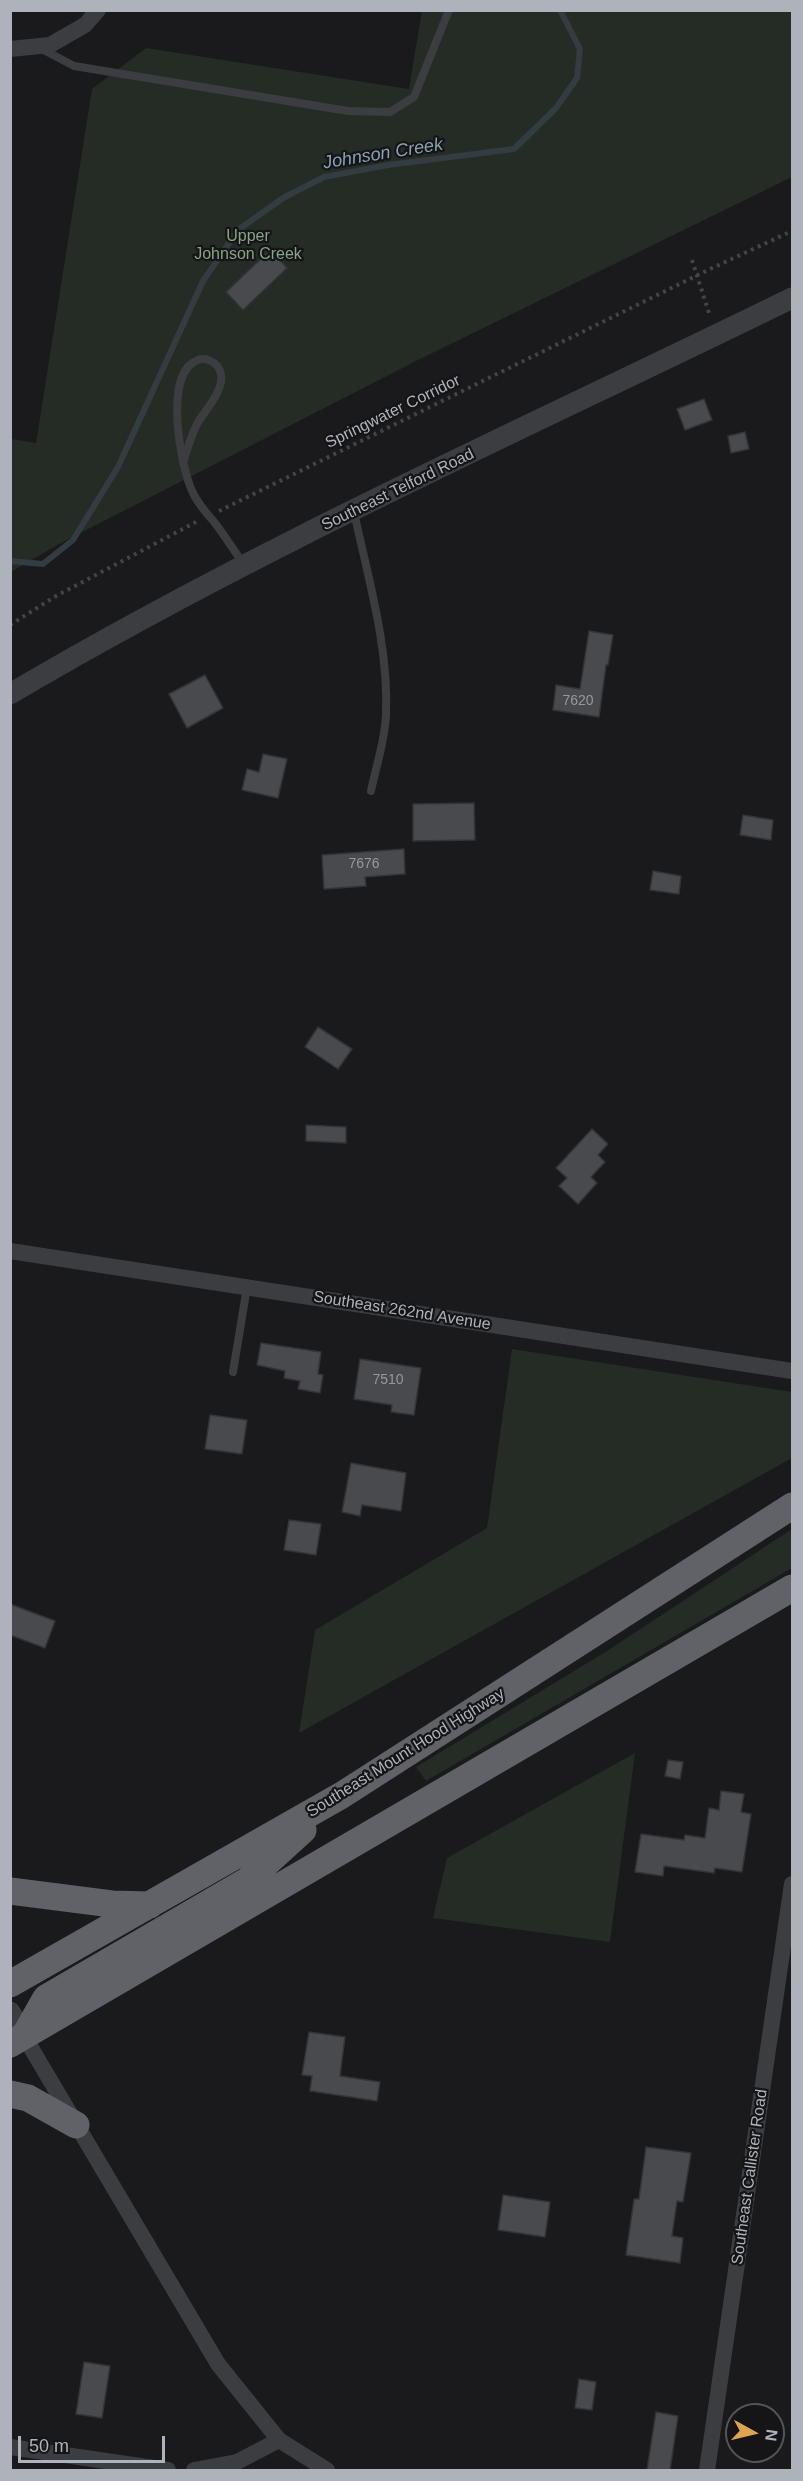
<!DOCTYPE html>
<style>
body{margin:0}
#map{position:relative;width:803px;height:2481px;overflow:hidden;background:#1a1a1c;font-family:Helvetica,sans-serif}
canvas{display:block}
.frame{position:absolute;inset:0;border:12px solid #aeb2ba;pointer-events:none}
.north{position:absolute;left:725px;top:2403px;width:60px;height:60px;box-sizing:border-box;background:#151517;border:2px solid #525458;border-radius:50%;rotate:98deg;font-size:16px;font-weight:700;line-height:24px;text-align:center;color:#aeb2ba}
.north::after{content:'';display:block;margin:auto;width:21px;height:27px;background:#dea54f;clip-path:polygon(50% 0,100% 100%,50% 72%,0 100%)}
.scale{position:absolute;left:18px;top:2436px;width:147px;height:27px;box-sizing:border-box;border:3px solid #aeb2ba;border-top:0;padding-left:8px;font-size:18px;line-height:21px;white-space:nowrap;color:#aeb2ba;-webkit-text-stroke:4px #151517;paint-order:stroke}
</style>
<div id="map">
<canvas width="803" height="2481"></canvas>
<div class="frame"></div>
<div class="north">N</div>
<div class="scale">50 m</div>
</div>
<script>
const context = document.querySelector('canvas').getContext('2d');
context.lineJoin = 'round';
function fillPath(path, color) { context.fillStyle = color; context.fill(path, 'evenodd'); }
function strokePath(path, color, width, dash) { context.strokeStyle = color; context.lineWidth = width; context.lineCap = dash ? 'butt' : 'round'; context.setLineDash(dash || []); context.stroke(path); }
function write(font, color, halo, rows, align = 'center') {
  context.font = font + ' Helvetica,sans-serif'; context.lineWidth = 4.5; context.setLineDash([]); context.textBaseline = 'middle'; context.strokeStyle = halo; context.fillStyle = color; for (const [text, x, y, turn = 0] of rows) {
    context.save(); context.translate(x, y); context.rotate((+turn || 0) * Math.PI / 180); context.textAlign = isNaN(turn) ? turn : align; if (halo) context.strokeText(text, 0, 0); context.fillText(text, 0, 0); context.restore();
  }
}
const green = new Path2D(`
 M422,11h370v166l-374,183 -357,183 -50,29v-133l25,4 56,-354 54,-41 263,41z
 M512,1349l280,43v66l-493,275 16,-103 172,-102z
 M792,1529v39l-366,213 -10,-14 191,-116z
 M635,1753l-25,189 -177,-24 14,-60z`);
const stream = new Path2D(`
 M10,561l33,3 30,-24 45,-73 85,-186 35,-51 45,-32 41,-21 64,-12 126,-16 42,-41 21,-30 3,-29 -20,-39`);
const building = new Path2D(`
 M270,250l17,18 -44,42 -17,-18z
 M704,399l8,21 -27,10 -8,-21z
 M745,432l4,17 -18,4 -3,-17z
 M589,631l24,4 -5,30h-2l-7,52 -46,-7 3,-25 24,4z
 M205,675l18,33 -36,20 -18,-34z
 M263,754l24,5 -9,39 -36,-8 5,-21 12,3z
 M474,803l1,37 -62,1v-37z
 M743,815l30,5 -2,20 -31,-5z
 M404,849l1,25 -40,3 1,9 -42,3 -2,-34z
 M653,871l28,5 -2,18 -29,-4z
 M318,1027l34,22 -14,20 -33,-22z
 M306,1125l40,2v16l-40,-2z
 M592,1129l16,15 -10,11 7,7 -14,15 6,6 -19,21 -19,-18 8,-8 -11,-10z
 M261,1343l60,9 -3,22 5,1 -3,18 -22,-4 2,-8 -16,-3 1,-7 -28,-6z
 M360,1359l61,9 -7,47 -23,-3 1,-7 -38,-6z
 M210,1415l37,5 -5,34 -37,-5z
 M351,1463l55,10 -5,38 -39,-6 -2,11 -18,-4z
 M289,1520l32,4 -5,31 -32,-5z
 M10,1604l45,17 -10,27 -35,-13z
 M668,1760l15,2 -3,17 -15,-3z
 M721,1791l23,3 -3,18 10,2 -9,58 -27,-4 -1,5 -50,-7 -1,10 -28,-4 6,-38 43,6 1,-5 20,3 4,-30 10,2z
 M309,2032l36,5 -5,39 40,6 -3,19 -67,-10 2,-15 -10,-1z
 M646,2147l45,6 -8,49 -6,-1 -5,35 11,2 -3,25 -54,-8 8,-56h5z
 M503,2195l47,7 -5,35 -47,-7z
 M84,2362l26,4 -8,52 -26,-4z
 M579,2379l17,3 -4,28 -17,-2z
 M656,2412l22,4 -8,54h-23z`);
const path = new Path2D(`
 M692,260l18,56
 M219,511l489,-241 84,-39
 M10,625l46,-29 140,-74`);
const service = new Path2D(`
 M40,48l34,18 274,45 42,1 24,-15 35,-87
 M183,463c4,-13 8,-27 14,-39 8,-14 30,-36 23,-53 -3,-9 -14,-14 -22,-11 -36,12 -17,109 -5,133 5,11 14,21 22,30 10,13 19,28 29,41
 M354,512c14,66 35,135 32,203 -1,26 -10,51 -15,76
 M233,1372l14,-85`);
const minor = new Path2D(`
 M10,49l40,-4 35,-20 13,-15
 M10,1251l782,120
 M24,2036l194,328 61,76 48,30
 M10,2447l158,23
 M194,2470l43,-8 42,-22
 M707,2470l85,-586`);
const tertiary = new Path2D(`
 M10,694c252,-149 521,-268 782,-396
 M10,2012l14,24`);
const trunk = new Path2D(`
 M10,1891l102,13 38,1
 M10,1984l332,-189 450,-289
 M25,2035l21,-37 201,-117 56,-51
 M10,2044l782,-456
 M10,2094l18,4 48,27`);
const numberNames = [
 ["7620",578,701],
 ["7676",364,864],
 ["7510",388,1380]
];
const parkNames = [
 ["Upper",248,237],
 ["Johnson Creek",248,255]
];
const streetNames = [
 ["Springwater Corridor",393,412,-26],
 ["Southeast Telford Road",398,490,-26],
 ["Southeast 262nd Avenue",402,1311,9],
 ["Southeast Mount Hood Highway",406,1753,-32],
 ["Southeast Callister Road",750,2177,-82]
];
const waterNames = [
 ["Johnson Creek",383,154,-9]
];
fillPath(green, '#242c25');
strokePath(stream, '#333c41', 6);
fillPath(building, '#494a4e');
strokePath(building, '#343438', 1.5);
strokePath(path, '#424447', 4, [3, 4.5]);
strokePath(service, '#3b3d40', 8);
strokePath(minor, '#3b3d40', 16);
strokePath(tertiary, '#3b3d40', 21);
strokePath(trunk, '#606268', 27);
write('14px', '#95989f', null, numberNames);
write('16px', '#88a387', '#151517', parkNames);
write('16px', '#aeb2ba', '#151517', streetNames);
write('italic 18px', '#89a1b0', '#151517', waterNames);
</script>
